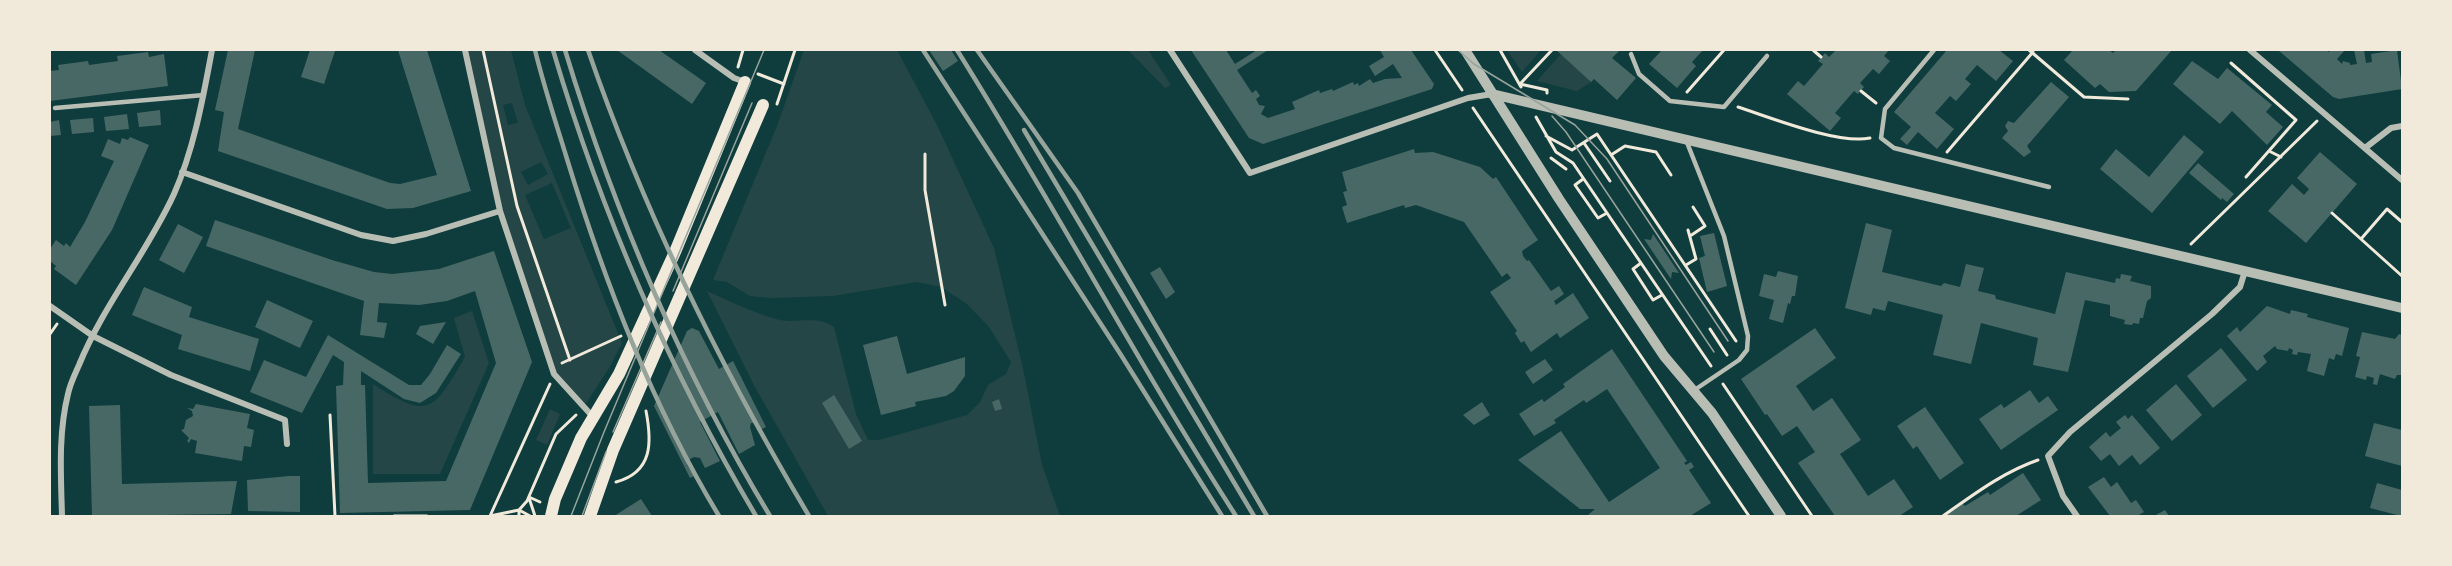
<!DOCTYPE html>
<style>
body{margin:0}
#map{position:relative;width:2452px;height:566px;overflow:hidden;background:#0f3d3e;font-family:Helvetica,sans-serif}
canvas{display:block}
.frame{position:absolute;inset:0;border:51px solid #f1e9da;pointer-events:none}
</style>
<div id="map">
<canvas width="2452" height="566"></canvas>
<div class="frame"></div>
</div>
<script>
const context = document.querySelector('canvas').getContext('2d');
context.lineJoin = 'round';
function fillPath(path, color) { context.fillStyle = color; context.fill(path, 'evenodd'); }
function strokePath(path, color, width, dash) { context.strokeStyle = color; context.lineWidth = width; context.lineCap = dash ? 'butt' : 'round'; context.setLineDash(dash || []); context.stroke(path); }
const green = new Path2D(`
 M465,50h46l14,55 97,238 -13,25 -26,40 -29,-34 -53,-163zM512,103l6,20 -10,2 -5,-20zM541,162l7,12 -20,11 -7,-13zM552,183l19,45 -27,11 -19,-44z
 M804,50h93l40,75 57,123 29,120 19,97 18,51h-232l-73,-129 -48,-96c22,10 45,21 69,28 21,6 39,-5 58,8l22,87 12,26h11l88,-25 13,-13 8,-17 18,-11 5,-12 -22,-35 -22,-23 -26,-17 -24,-5 -84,14 -62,2 -21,-2 -23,-14 -14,-2 64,-154z
 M1128,50h20l23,35 -6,3z
 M1507,50h34l-19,22z
 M1561,54l30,28 -14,9 -40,-10z
 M472,311l17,52 -49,111h-67v-90c57,37 60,27 92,-27l-11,-39z
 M550,409l10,5 -13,31 -11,-5z`);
const building = new Path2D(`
 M228,50h27l-17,79 152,54 10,1 37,-9 -39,-125h29l44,141 -58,17 -26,1 -169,-58 6,-39 -9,-2z
 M310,50l25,1 -11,33 -23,-7z
 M617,50h42l47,33 -14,21z
 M929,50h22l7,11 -15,10z
 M1191,50h35l9,14 22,-14h11l-31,20 15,23 4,-3 4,6 -4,3 3,6 6,1 -4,8 7,4 27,-9 -3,-7 27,-12 1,3 12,-4 1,2 20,-9 1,3 4,-2 1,3 11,-7 3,4 12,-4 17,-1 -9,-14 -18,12 -6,-10 15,-9 -4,-7h31l23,34 -2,5 -169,55 -14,-6z
 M1556,50h64l-8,8 24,20 -19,22 -23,-21 -3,3z
 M1662,50h41l-11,12 4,4 -19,22 -28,-24z
 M1836,50h53l-5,6 6,5 -11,13 -6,-5 -13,14 4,4 -6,7 -4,-3 -19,22 6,5 -11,13 -43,-37 11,-13 6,5 19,-22 -5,-3 7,-8 4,4z
 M1947,50h52l14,11 -17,20 -19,-16 -12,14 6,5 -15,17 -6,-5 -15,17 19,16 -17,20 -19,-17 -11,13 -7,-6 11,-12 -17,-15z
 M2073,50h36l4,3 3,-3h56l-36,41 -27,1 -9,-8 -5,4 -31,-28z
 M2278,50h48l3,2 2,-2h14l-8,9 5,5 1,-3 7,2v2l7,-1 -3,-14h10l2,13 6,-1 -1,-8 26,-4 5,39 -63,10 -6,-2z
 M148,52l1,5 15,-3 4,32 -118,15v-30l9,-1 -1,-5 30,-4 1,4 29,-4 -1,-5z
 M2192,61l26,18 9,-11 45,37 -6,7 17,15 -16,18 -35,-34 -12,13 -47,-40z
 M2051,82l18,15 -42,49 4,6 -7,5 -22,-19 6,-7 -3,-5 3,-5 6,2z
 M160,110l1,15 -22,2 -2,-14z
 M127,114l2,15 -23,2 -2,-14z
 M93,118l1,14 -22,2 -2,-14z
 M59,120l2,15 -11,1v-14z
 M2184,135l20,17 -52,61 -52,-44 16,-20 33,28z
 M130,137l19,8 -37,85 -36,55 -22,-16 2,-3 -6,-5v-12l6,-9 8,6 2,-3 4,4 15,-25 29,-61 -13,-5 7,-17 12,5 2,-6 6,2z
 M1414,149l1,4 18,-1 47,15 13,12 3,-2 42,63 -16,11 1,5 4,5 2,-1 22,31 8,-5 5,8 -10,7 2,4 17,-12 16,25 -29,20 -3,-5 -26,19 -7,-11 -3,2 -6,-10 2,-2 -27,-39 21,-14 -4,-5 -5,4 -38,-55 -48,-17 -11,3 -1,-3 -57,18 -5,-16 5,-2 -4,-13 4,-1 -5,-19z
 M2320,152l37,32 -51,59 -38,-32 24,-27 12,11 5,-6 -12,-11z
 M2198,163l36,31 -7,8 -5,-4 -1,2 -32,-27z
 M215,220l117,40 42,12 18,2 47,-5 55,-18 38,111 -62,148 -130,3 -4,-127 7,-1 1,-23 -11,-7 -31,58 -52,-21 14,-32 42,17 22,-42 81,50h12l9,-11 17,-29 14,9 -25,39 -16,10 -16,-4 -43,-28v14h4l3,98 78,-2 50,-118 -21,-72 -28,10 -28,4 -40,-2 -2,19 10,1 -3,15 -24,-3 4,-34 -158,-55z
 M1866,223l26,7 -10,42 59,14 3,-3 16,4 6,-23 18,4 -6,23 17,4 1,4 59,15 11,-42 49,11 1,-5 4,1 1,-5 11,2 -2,5 21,5v12l-4,3 -4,17h-3l-1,6 -6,-1 -1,2 -8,-1 1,-4 -15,-4v-11l-25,-5 -17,72 -35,-7 5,-27 -57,-15 -10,41 -38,-9 10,-40 -55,-14 -3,10 -12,-3 -2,7 -26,-7z
 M178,224l25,13 -19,36 -25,-13z
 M1714,233l13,53 -20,6 -8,-34 6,-2 -5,-20z
 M1653,234l26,39 -7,-1 -1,7 -27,-40 7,1z
 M1160,267l15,25 -9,7 -16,-26z
 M1778,271l20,5 -3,20h-3l-2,8 -2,-1 -5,20 -14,-4 5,-19 -15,-4 5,-22 12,3z
 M144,287l48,20 -3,10 70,22 -9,32 -72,-22 4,-14 -50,-20z
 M267,300l46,21 -13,27 -45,-21z
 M2267,306l23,8 1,-4 17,4 -1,3 42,11 -7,28 -6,-2 -2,6 -5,-2 -5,18 -17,-5 4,-17 -13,-2 -1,3 -5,-1 1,-4 -4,-2 -1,3 -11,-2 -2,-3 -12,10 4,6 -10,9 -30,-35 10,-9 3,5z
 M446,322l-13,22 -17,-10 4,-8z
 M692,328l7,3 20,38 14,-8 33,66 -6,3 -4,-7h-5l-1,4 5,18 -16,9 -21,-42 -18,10 20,39 -15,7 -5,-10 -6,-1 -4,2 -3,6 7,11 -4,2 -36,-72 33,-75z
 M1815,328l21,30 -40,28 17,25 19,-13 29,42 -21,14 28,42 26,-17 19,28 -14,9h-64l-37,-53 17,-11 -18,-26 -15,10 -15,-22 -2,1 -24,-36z
 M2362,332l33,7 4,-5 3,1v40h-5l-2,4 -15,-5 -3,11 -4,-1 1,-6 -7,-2 -1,4 -11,-3 5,-20 -4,-1z
 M897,336l10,38 58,-17v19l-11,15 -8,5 -31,6 1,4 -35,9 -18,-70z
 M2221,348l26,32 -34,28 -26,-32z
 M1612,349l75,112 -3,2 2,2 5,-3 3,5 -5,3 22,33 -21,13h-99l-3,-1 7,-6h-15l-62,-49 43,-29 48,71 51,-34 -53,-79 -21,14 -2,-3 -30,20 2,3 -22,13 -15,-22 23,-15 2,3 21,-15 -2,-3z
 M1545,359l8,11 -20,14 -8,-12z
 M2176,384l26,31 -30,26 -26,-31z
 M2030,390l9,13 9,-7 10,14 -57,40 -22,-31 22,-15 3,4z
 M834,395l28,46 -13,8 -27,-46z
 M999,399l3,10 -7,2 -3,-9z
 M1482,402l8,13 -16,10 -11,-10z
 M196,404l54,10 -3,14 7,2 -3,17 -7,-1 -2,15 -47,-8 2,-12 -6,-2 -2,4 -2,-2 2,-3 -8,-8 3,-1 2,-9 7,-4 -1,-5 -5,-3 6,1z
 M120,405l2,79 115,-3 -6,33 -139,2 -3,-110z
 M1925,407l39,56 -24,17 -23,-34 -4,3 -16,-23z
 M2125,415l3,4 4,-4 28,33 -20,17 -8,-10 -13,11 -9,-12 -9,7 -12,-14 17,-15 4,5 11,-9 -5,-6z
 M2374,423l28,7v36l-37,-10z
 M2023,473l18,27 -25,16h-72l19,-12 2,2 23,-14 2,3z
 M289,476h11v36l-52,-1 -1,-31z
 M2104,477l7,10 6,-5 14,21 5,-3 8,12 -7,4h-27l-22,-29z
 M2377,483l25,7 -1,26 -31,-8z
 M641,499l11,17h-38z
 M2165,510l4,6h-15z`);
const path = new Path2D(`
 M483,50l34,156 53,154
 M1435,50l27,40
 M1500,50l21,37
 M1813,50l8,7
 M2029,50l55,47 44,2
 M2231,63l65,57 -50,57
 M738,67l5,-17
 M758,74l26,10
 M1520,84l27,6v3
 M1520,84l32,-34
 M1861,91l15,12
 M1687,92l37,-42
 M777,104l18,-54
 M1738,107c31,10 101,38 132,31
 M1473,108l276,408
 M1536,117l20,35 17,11 138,203
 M1546,136l26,14 25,-16 139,207
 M1584,143l26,38
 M2269,151l12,6
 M1947,152l86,-100
 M925,154v36l20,115
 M1611,155l14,-9 31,6 15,23
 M1551,158l15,11
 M1583,179l-8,6 23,33 9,-5
 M2332,213l70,63
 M1690,236l15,-10 -12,-19
 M2361,239l26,-30 15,13
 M2191,244l126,-123
 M1641,263l-8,6 20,31 9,-5
 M1686,265l10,-6 -8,-29
 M1710,329l17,26
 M50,334l7,-10
 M562,363l59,-27
 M1723,384l89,132
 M330,415l5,101
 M616,482c37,-10 36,-40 30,-71
 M529,497l11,5
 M529,498l6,18
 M519,510l11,6
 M519,510v6
 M394,516h33
 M490,516l29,-6 8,-9 29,-67 20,-19
 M490,516l60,-132
 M1943,516c30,-21 60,-44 95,-56`);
const service = new Path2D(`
 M1934,50l-49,59 -4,29 13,10 155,39
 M1631,54l8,20 31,27 54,6 43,-51
 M55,108l149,-13
 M1686,140l38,96 24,100 -1,14 -8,10 -46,31`);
const minor = new Path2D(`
 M465,50l35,161 54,163 40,44
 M695,50l39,28 11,4
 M1170,50l80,123 218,-75 24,-4
 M2250,50l152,130
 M2365,148l26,-20 11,-2
 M182,172l179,63 32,6 33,-7 74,-23
 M50,306l43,30 78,39 114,45 2,24
 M62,516c-1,-40 -4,-82 6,-122 2,-10 7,-20 11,-29 25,-61 68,-112 95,-171 20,-45 29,-96 38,-144
 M2077,516l-14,-20 -15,-40 22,-24 142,-118 28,-27 5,-16`);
const tertiary = new Path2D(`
 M1465,50l94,149 105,157 48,57 69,103
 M1492,94l910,214`);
const secondary = new Path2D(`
 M551,516l4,-17 26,-61 38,-64 56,-122 70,-170
 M590,516l23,-66 150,-345`);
const tram = new Path2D(`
 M1458,50l16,14 101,61 32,34 121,182
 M1552,116l14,16 148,220
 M673,291l79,-188
 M613,432l48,-110
 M571,516l33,-84 160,-382
 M582,516l24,-64`);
const rail = new Path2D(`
 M535,50c9,37 21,73 32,109 38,124 85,246 152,357
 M553,50c48,162 117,321 203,466
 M565,50c49,161 118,322 205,466
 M588,50c56,162 133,318 221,466
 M923,50l198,305 101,161
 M957,50c96,153 181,314 279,466
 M977,50l101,143 189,323
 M1024,130l230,386`);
fillPath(green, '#244646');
fillPath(building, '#486865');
strokePath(path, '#f1e9da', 3);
strokePath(service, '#b8beb3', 4.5);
strokePath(minor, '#b8beb3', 6);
strokePath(tertiary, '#b8beb3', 10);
strokePath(secondary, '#f1e9da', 12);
strokePath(tram, '#97a49c', 1.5);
strokePath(rail, '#97a49c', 4.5);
</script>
